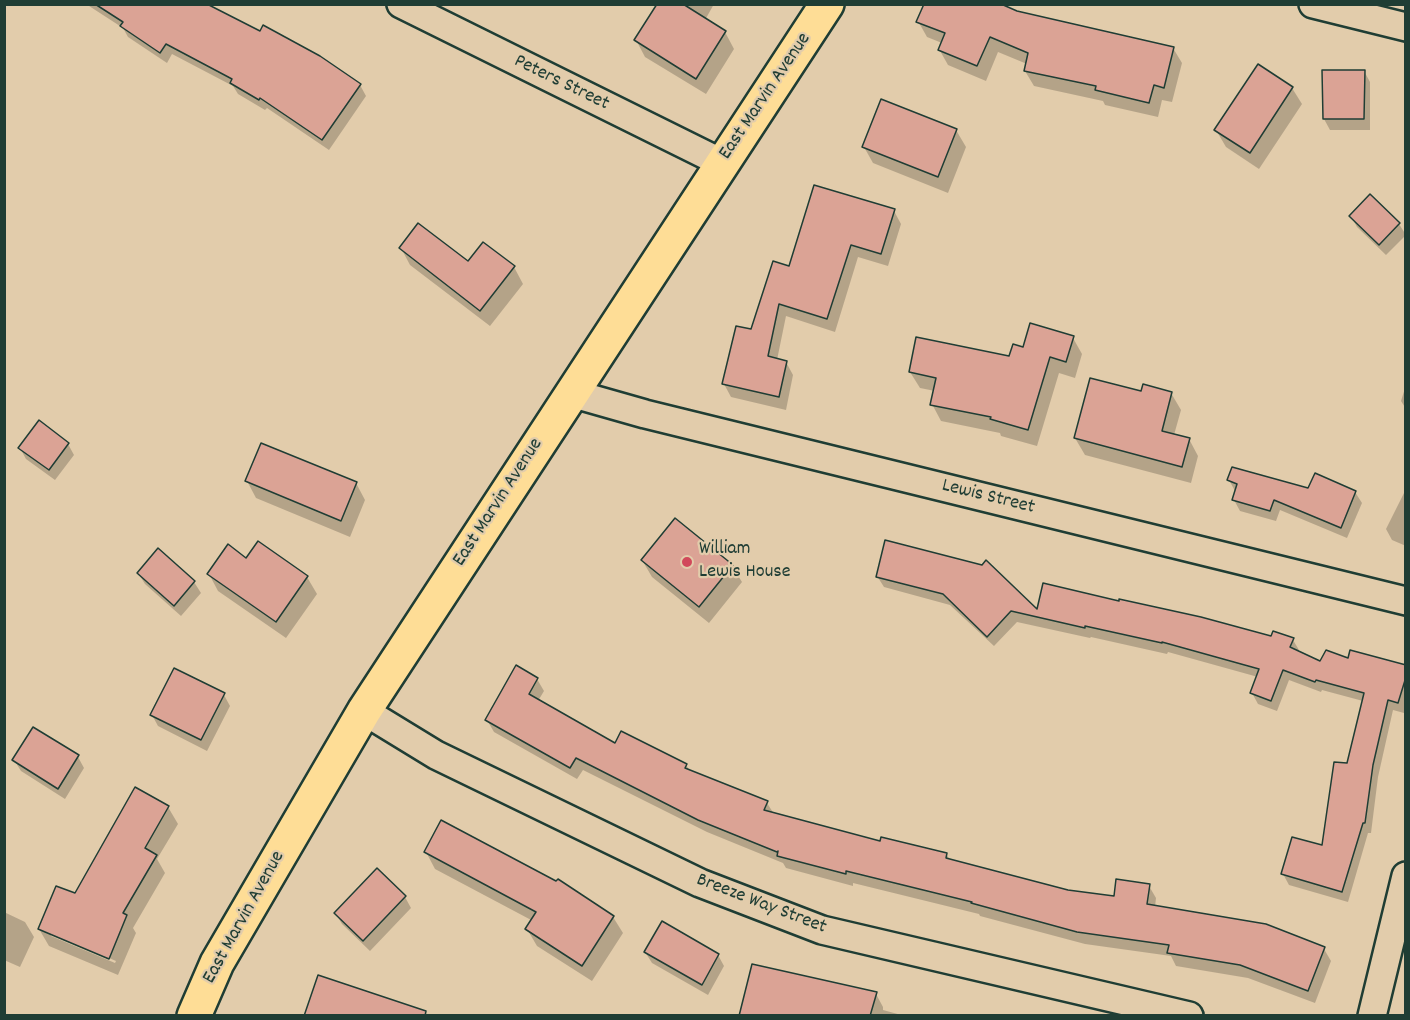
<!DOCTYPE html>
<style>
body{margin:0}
#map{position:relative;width:1410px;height:1020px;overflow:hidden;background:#e2ccab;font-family:Dekko,sans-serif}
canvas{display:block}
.frame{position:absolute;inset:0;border:6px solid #1f3d34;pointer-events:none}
</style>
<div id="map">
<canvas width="1410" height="1020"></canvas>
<div class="frame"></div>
</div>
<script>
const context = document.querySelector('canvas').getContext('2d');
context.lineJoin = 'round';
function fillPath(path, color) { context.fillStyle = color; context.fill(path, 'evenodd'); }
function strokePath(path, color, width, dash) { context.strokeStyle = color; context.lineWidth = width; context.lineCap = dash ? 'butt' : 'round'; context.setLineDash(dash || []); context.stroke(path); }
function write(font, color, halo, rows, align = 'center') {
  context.font = font + ' Dekko,sans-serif'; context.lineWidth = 4.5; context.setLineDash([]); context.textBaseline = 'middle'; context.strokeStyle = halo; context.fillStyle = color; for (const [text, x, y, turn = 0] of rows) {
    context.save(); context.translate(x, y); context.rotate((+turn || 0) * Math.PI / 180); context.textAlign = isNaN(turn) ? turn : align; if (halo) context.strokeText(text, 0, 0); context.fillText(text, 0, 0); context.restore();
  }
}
const shadow = new Path2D(`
 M86,4h118l156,81 6,11 -37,54 -62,-42 -2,2 -27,-16 -5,-8 -61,-32 -5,9 -39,-26 -5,-9z
 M659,4h55l-9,16 20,12 9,17 -28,45 -61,-37 -9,-17z
 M1016,13l157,35 9,15 -10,39 -10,-2 -4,17 -53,-12 -2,-4 -69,-15 -9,-15 2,-7 -29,-12 -12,29 -38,-16 -9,-16 3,-6 -15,-6 -9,-16z
 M1364,71l6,11v48h-40l-6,-11z
 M1292,88l10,16 -43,65 -33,-22 -10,-17z
 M956,130l10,17 -18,46 -75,-30 -9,-16z
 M1370,196l29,28 7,11 -20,20 -29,-28 -6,-11z
 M894,211l7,13 -13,42 -30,-9 -23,75 -49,-16 -9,44 9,2 7,13 -7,35 -55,-13 -7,-13 66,-116z
 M401,248l68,15 45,4 9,17 -33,42 -80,-61z
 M1073,338l9,16 -7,24 -16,-5 -22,73 -36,-10 -1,-3 -59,-12 -9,-17 3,-13 -15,-3 -10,-16 100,-14 14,-9z
 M1406,385v24l-5,-8z
 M1142,393h29l10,17 -7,25 15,4 9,17 -7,27 -106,-28 -10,-17z
 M68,444l6,11 -19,25 -29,-21 -6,-11z
 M1229,480l80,10 46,2 7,11 -15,35 -67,-28 -4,11 -36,-10 -6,-11 1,-9z
 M247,481l109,2 9,17 -15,37 -94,-39z
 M1406,489v57l-14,-6 -6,-11z
 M258,543l49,34 10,17 -31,44 -68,-47 -9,-17 38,-14z
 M158,550l36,32 7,11 -20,23 -36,-32 -7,-11z
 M642,560l90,6 10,16 -33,41 -57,-46z
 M877,576l160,36 256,28 6,10 -1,3 23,10 28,-3 57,7v41l-2,5 -11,-3 -15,67 -7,56h-3l-20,69 -59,-17 -6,-11 41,-27 24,-82 15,-64 -41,-11 -1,2 -32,-12 -12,31 -19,-7 -6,-11 6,-16 -90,-25 -1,2 -76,-17 -1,1 -73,-16 -23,24 -44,-41 -66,-18z
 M537,679l7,12 -6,10 78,44 70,20 4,6 77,32 7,11 107,29 65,11 4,6 118,32 47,6 34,-12 7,12 -1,9 169,42 7,12 -16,42 -67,-25 -72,-12 -5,-10 -86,-12 -105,-28 -1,-2 -126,-31v3l-67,-18 -3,-5 -76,-31 -124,-62 -6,9 -83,-47 -7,-12z
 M224,695l6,11 -23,45 -49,-25 -6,-11z
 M78,757l6,11 -19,31 -44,-28 -7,-11z
 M168,807l10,17 -21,35 8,14 -32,55 3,5 -18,42 -69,-29 -10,-17zM51,933l65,28 -1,2 -64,-27z
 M426,852l187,65 10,16 -31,48 -55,-35 -10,-17 6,-8 -98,-52z
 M377,871l28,26 6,11 -41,43 -28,-27 -6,-10z
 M4,912l21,10 9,15 -14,30 -16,-7z
 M645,952l73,3 6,11 -16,29 -56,-32z
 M876,994l7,13v3l22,6h-164z`);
const building = new Path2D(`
 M95,4h112l53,27 3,-6 57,31 41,28 -39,56 -62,-42 -1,2 -29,-17 2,-4 -66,-35 -6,9 -40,-27 3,-4z
 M657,4h26l43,27 -30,48 -62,-39z
 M924,4h77l16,7 157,36 -10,41 -10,-3 -5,18 -54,-13 1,-4 -72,-15 4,-18 -38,-16 -13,29 -39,-16 7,-17 -29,-11z
 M1258,64l35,23 -43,66 -36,-23z
 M1322,70h43l-1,49h-41z
 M881,99l76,30 -19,48 -76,-30z
 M814,185l81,24 -14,45 -30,-9 -24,74 -48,-15 -11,52 19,5 -8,36 -57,-13 14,-58 15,3 22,-68 16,5z
 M1370,194l30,29 -21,22 -30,-29z
 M418,223l50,38 15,-19 32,24 -35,45 -81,-63z
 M1030,323l44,13 -8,26 -16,-5 -22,73 -38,-11 1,-2 -61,-12 6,-27 -27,-6 7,-35 93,19 4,-12 10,3z
 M1090,378l51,13 2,-7 29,8 -10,39 28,7 -8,29 -108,-29z
 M39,420l30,23 -20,27 -31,-22z
 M261,443l96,39 -16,39 -96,-40z
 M1232,467l76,21 7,-15 41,18 -15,37 -67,-28 -4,11 -38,-11 5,-16 -10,-4z
 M675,518l58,47 -34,42 -58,-47z
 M885,540l97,25 4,-5 51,49 6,-26 76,18v-2l82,18 70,19 2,-5 21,7 -4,9 30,14 6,-11 22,8 2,-8 56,15v12l-8,26 -10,-3 -15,65 -8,58h-2l-21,69 -61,-18 11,-37 30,8 12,-83 13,1 17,-70 -48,-13 -1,2 -32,-12 -12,31 -21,-8 9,-24 -97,-27v1l-77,-17v2l-74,-17 -24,26 -44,-43 -67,-17z
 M258,541l50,35 -32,46 -69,-48 21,-30 18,14z
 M158,548l37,33 -21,25 -37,-33z
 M516,665l22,13 -9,16 86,49 6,-12 66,33 -2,4 83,33 -4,9 116,31 1,-4 66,16 -1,5 122,32 46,6 2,-17 34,5 -3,20 119,20 59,23 -17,44 -68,-26 -73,-12 2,-8 -92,-13 -106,-29 1,-1 -126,-31v3l-69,-18 1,-5 -1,1 -79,-32 -122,-62 -6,10 -85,-48z
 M174,668l51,25 -24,47 -51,-25z
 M33,727l46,28 -21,34 -46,-29z
 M135,787l34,19 -24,42 12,7 -34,58 4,2 -18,44 -71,-30 18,-43 19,7z
 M441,820l115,61 2,-2 56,37 -32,50 -57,-37 11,-17 -112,-60z
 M377,868l29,28 -43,45 -29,-28z
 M662,921l57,33 -17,31 -58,-33z
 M752,964l125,28 -7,24h-131z
 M318,975l108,36 -1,5h-121z`);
const minor = new Path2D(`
 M401,4l321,159
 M1313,4l93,23
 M571,393l74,21 761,187
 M364,711l72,44 264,128 122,47 367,86
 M1372,1016l34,-140`);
const major = new Path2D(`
 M194,1016l23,-53 147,-252 463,-707`);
const markers = [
 [687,562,6,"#d1495b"]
];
const streetNames = [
 ["Peters Street",561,84,26],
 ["East Marvin Avenue",766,97,-56],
 ["Lewis Street",988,498,14],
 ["East Marvin Avenue",499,503,-57],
 ["Breeze Way Street",761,905,21],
 ["East Marvin Avenue",245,918,-61]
];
const poiNames = [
 ["William",699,550],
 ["Lewis House",699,573]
];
fillPath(shadow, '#0003');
fillPath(building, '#dba395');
strokePath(building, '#1f3d34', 1.5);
strokePath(minor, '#1f3d34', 32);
strokePath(major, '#1f3d34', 38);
strokePath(minor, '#e2ccab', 27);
strokePath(major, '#fedd96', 33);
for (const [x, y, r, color] of markers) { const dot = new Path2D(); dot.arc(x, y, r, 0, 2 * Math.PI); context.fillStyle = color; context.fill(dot); strokePath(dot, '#e2ccab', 2); }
write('20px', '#1f3d34', '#e2ccab', streetNames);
write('20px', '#1f3d34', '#e2ccab', poiNames, 'left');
</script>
